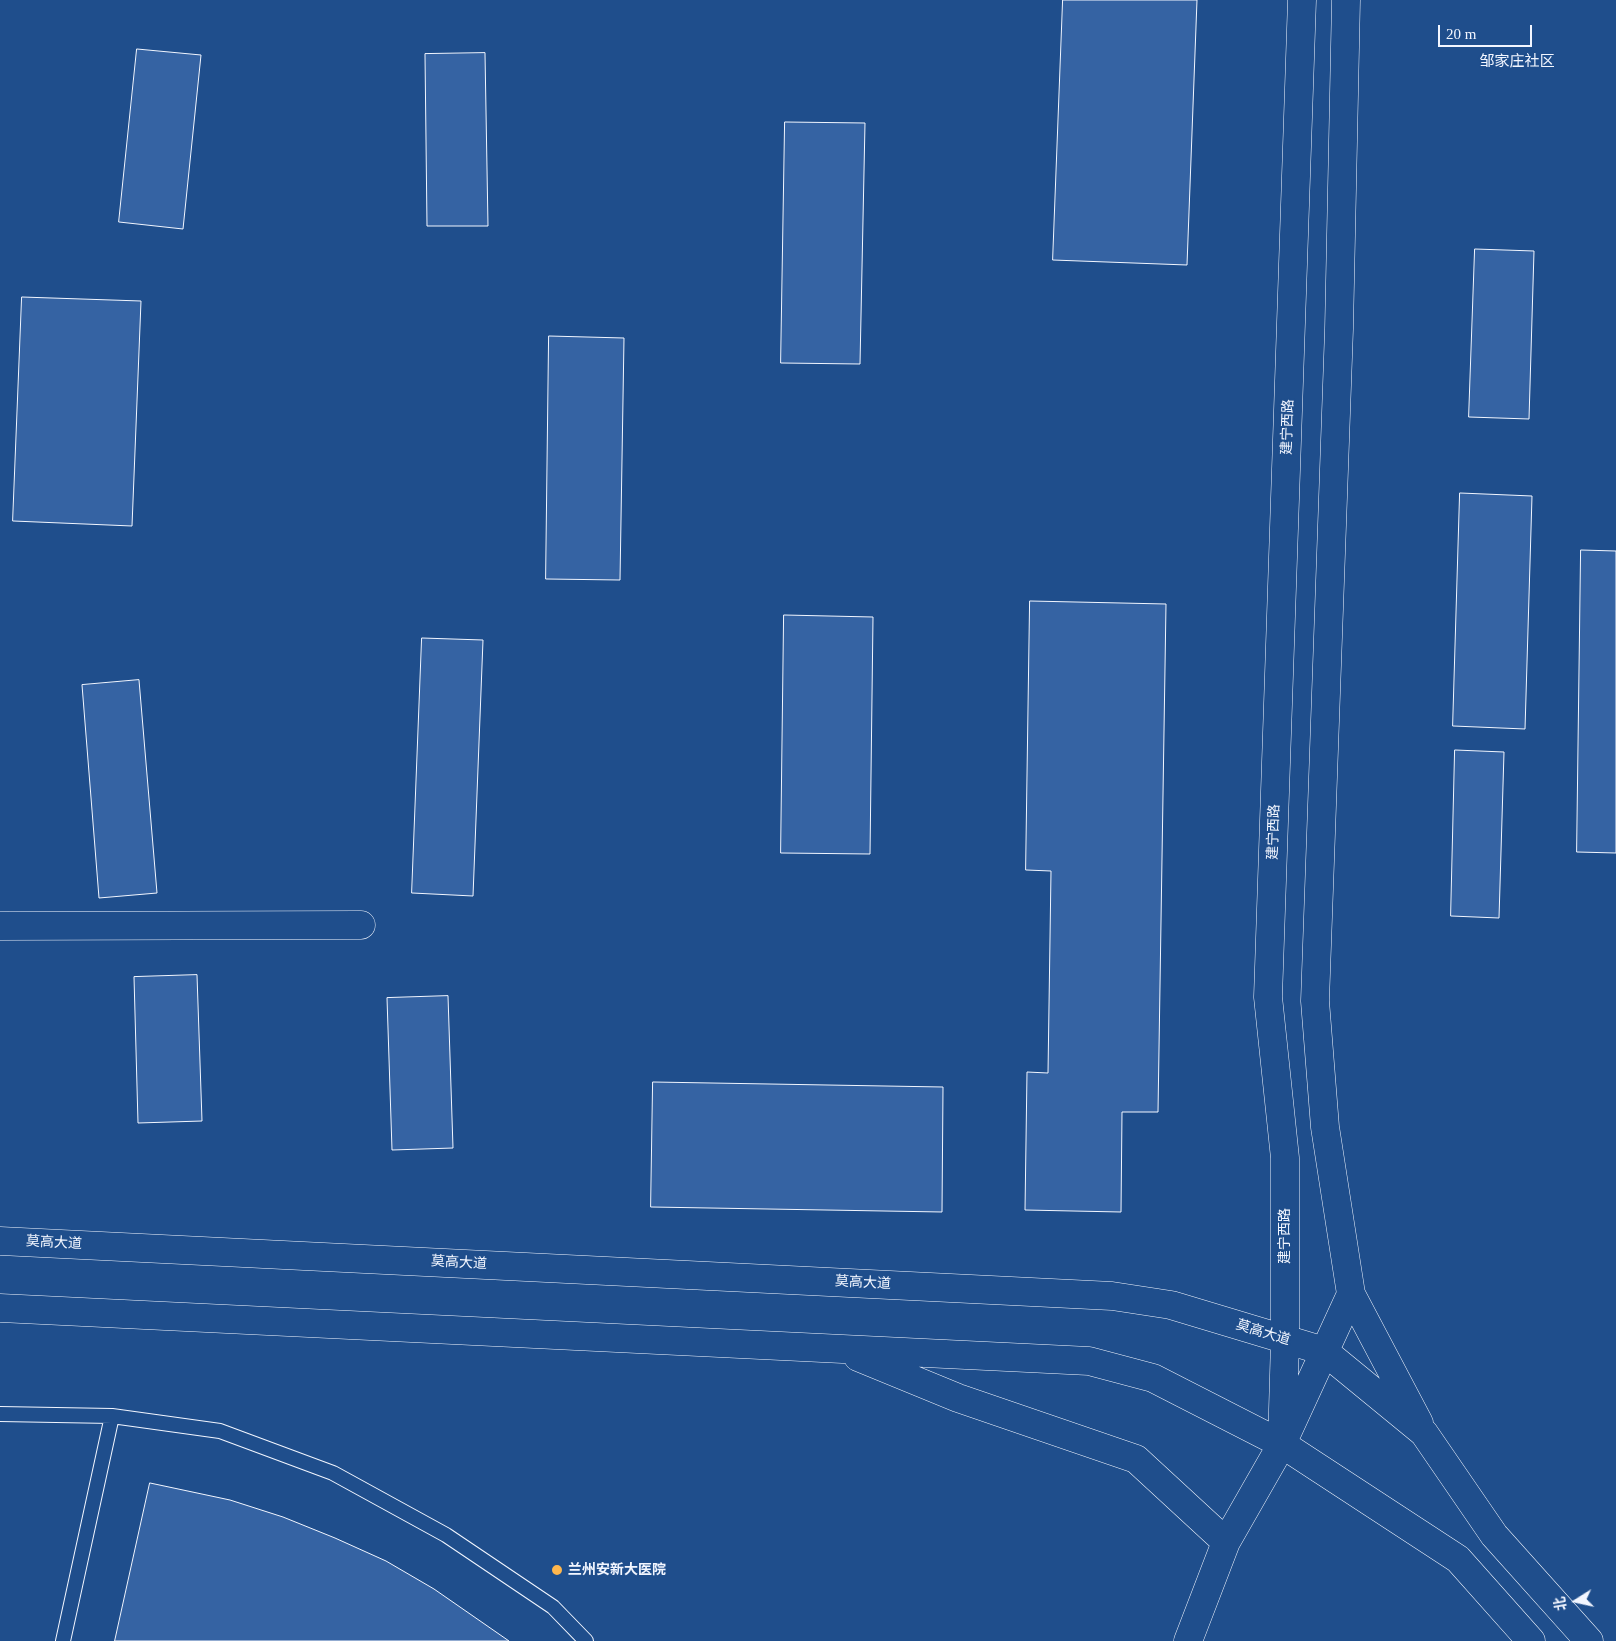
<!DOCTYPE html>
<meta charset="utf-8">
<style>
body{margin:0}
#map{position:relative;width:1616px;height:1641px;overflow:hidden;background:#1f4e8c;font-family:"Times New Roman","Noto Sans SC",serif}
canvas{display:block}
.north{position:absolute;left:1551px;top:1576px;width:50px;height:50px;-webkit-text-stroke:4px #1f4e8c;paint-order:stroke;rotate:260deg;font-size:14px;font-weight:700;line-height:20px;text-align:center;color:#f2f6ff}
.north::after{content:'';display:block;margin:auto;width:18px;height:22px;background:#f2f6ff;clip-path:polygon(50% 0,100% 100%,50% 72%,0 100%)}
.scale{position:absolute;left:1438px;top:25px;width:94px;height:22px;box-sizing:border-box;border:2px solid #f2f6ff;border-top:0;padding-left:6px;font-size:15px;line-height:18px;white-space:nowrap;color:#f2f6ff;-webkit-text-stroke:4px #1f4e8c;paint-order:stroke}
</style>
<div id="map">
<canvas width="1616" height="1641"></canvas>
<div class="north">北</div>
<div class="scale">20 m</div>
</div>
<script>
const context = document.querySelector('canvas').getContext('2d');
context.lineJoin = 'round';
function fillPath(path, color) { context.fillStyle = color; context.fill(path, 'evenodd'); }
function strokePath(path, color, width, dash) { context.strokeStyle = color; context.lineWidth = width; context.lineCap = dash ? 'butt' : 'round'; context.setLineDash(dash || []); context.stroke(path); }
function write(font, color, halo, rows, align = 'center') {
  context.font = font + ' "Times New Roman","Noto Sans SC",serif'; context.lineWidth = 4; context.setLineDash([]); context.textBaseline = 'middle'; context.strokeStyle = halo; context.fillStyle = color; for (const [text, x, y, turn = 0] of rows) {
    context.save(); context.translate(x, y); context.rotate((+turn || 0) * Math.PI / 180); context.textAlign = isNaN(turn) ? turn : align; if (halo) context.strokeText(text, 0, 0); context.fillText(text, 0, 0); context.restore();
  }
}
const building = new Path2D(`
 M1063,0h134l-10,265 -134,-5z
 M137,49l64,6 -18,174 -64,-7z
 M485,53l3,173h-61l-2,-172z
 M785,122l80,1 -5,241 -79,-1z
 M1475,249l59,2 -5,168 -60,-2z
 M22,297l119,4 -9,225 -119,-5z
 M549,336l75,2 -4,242 -74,-1z
 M1460,493l72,3 -7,233 -72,-3z
 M1581,550l35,1v302l-39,-1z
 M1030,601l136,3 -8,508h-36l-1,100 -96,-2 2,-138 21,1 3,-202 -25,-1z
 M784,615l89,2 -3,237 -89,-1z
 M422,638l61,2 -10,256 -61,-3z
 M139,680l18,213 -58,5 -17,-213z
 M1455,750l49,2 -5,166 -48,-2z
 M197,975l5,146 -64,2 -4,-146z
 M448,996l5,152 -61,2 -5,-152z
 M653,1082l290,5 -1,125 -291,-5z
 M150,1483l80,17 53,17 52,21 51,23 48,28 75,52h-394z`);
const lane = new Path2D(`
 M0,1414l112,2 108,15 113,42 113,62 107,72 33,34
 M63,1641l49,-225`);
const street = new Path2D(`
 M0,926l361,-1`);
const secondary = new Path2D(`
 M1346,0l-7,329 -24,672 10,126 26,167 68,129
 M0,1241l1112,55 59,9 153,46 100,82 70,102 95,106
 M0,1308l1089,53 64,17 129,66 176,115 73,82
 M858,1357l100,41 178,61 90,83
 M1282,1444l3,-103v-183l-17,-161 34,-997
 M1188,1641l38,-99 56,-98 69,-150`);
const markers = [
 [557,1570,6,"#ffb74d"]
];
const streetNames = [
 ["建宁西路",1288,427,-88],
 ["建宁西路",1274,832,-88],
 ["建宁西路",1285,1236,-90],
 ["莫高大道",54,1243,3],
 ["莫高大道",459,1263,3],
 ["莫高大道",863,1283,3],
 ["莫高大道",1263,1333,17]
];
const poiNames = [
 ["兰州安新大医院",568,1570]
];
const neighbourhoodNames = [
 ["邹家庄社区",1517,62]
];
fillPath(building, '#3563a3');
strokePath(building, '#f2f6ff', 1);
strokePath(lane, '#f2f6ff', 16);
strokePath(street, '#f2f6ff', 29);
strokePath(secondary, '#f2f6ff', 29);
strokePath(lane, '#1f4e8c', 14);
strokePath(street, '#1f4e8c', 28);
strokePath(secondary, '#1f4e8c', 28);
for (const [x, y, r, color] of markers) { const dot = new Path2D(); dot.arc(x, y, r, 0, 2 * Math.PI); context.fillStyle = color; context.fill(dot); strokePath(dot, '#1f4e8c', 2); }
write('14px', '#f2f6ff', '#1f4e8c', streetNames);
write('bold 14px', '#f2f6ff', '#1f4e8c', poiNames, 'left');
write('15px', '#f2f6ff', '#1f4e8c', neighbourhoodNames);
</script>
